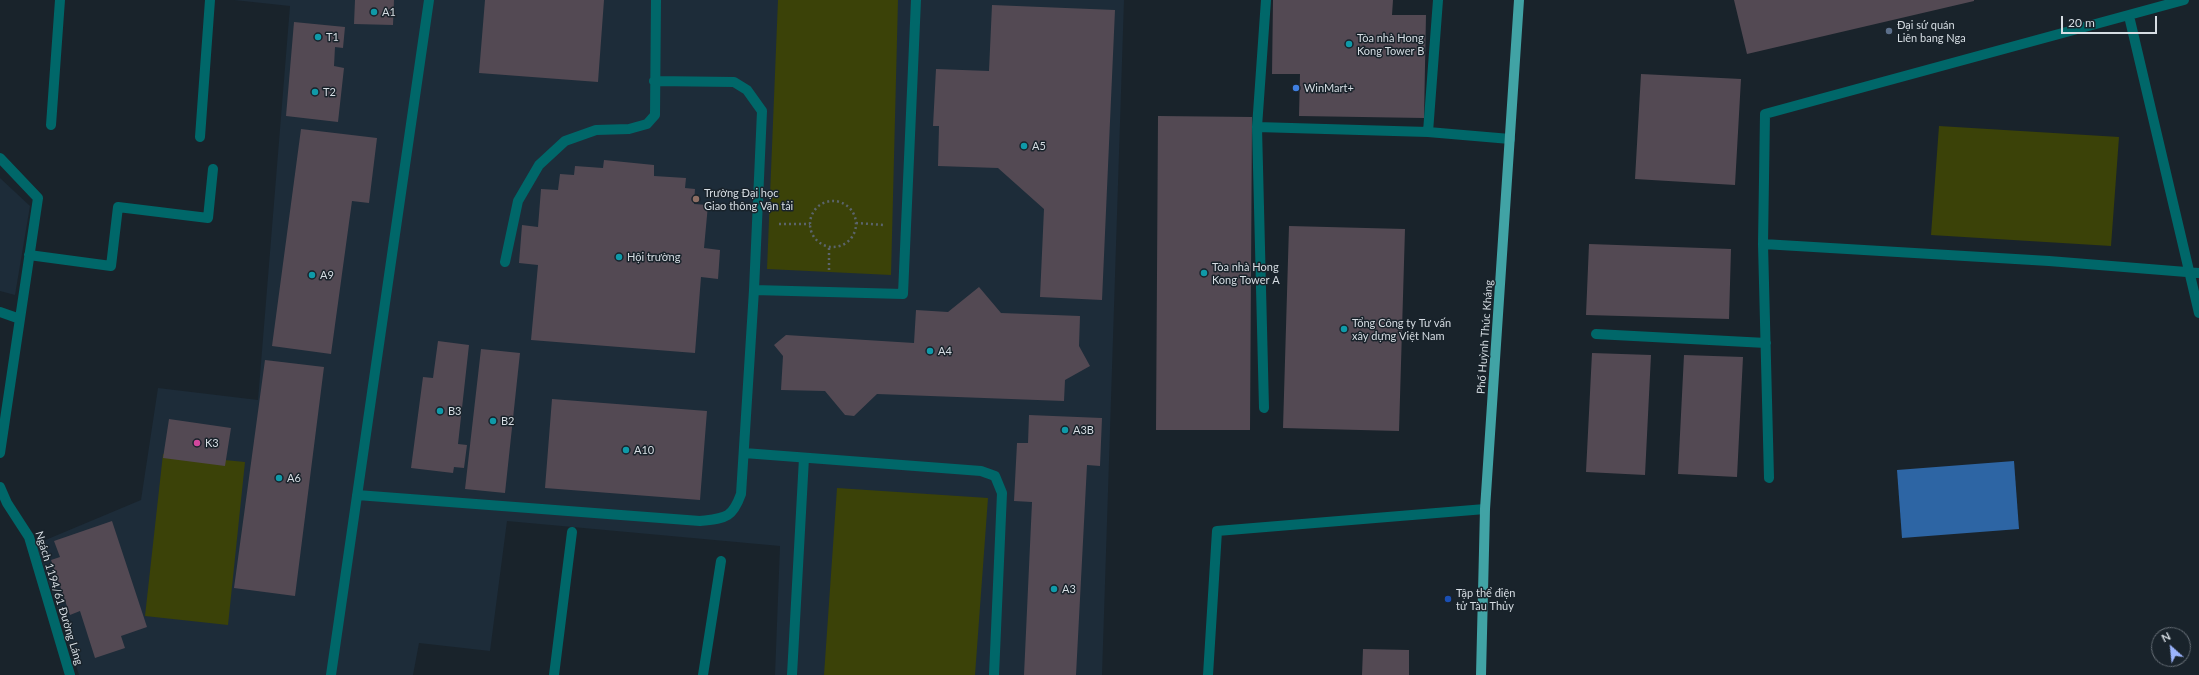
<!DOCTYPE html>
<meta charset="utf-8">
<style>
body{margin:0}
#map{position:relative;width:2199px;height:675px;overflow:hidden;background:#19232b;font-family:Lato,sans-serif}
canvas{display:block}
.north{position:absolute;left:2151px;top:627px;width:40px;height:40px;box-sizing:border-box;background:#19232b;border:1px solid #656d75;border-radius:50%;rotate:333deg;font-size:11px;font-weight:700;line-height:16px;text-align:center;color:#d6dde3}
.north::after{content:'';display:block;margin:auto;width:14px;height:18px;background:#9bb4fd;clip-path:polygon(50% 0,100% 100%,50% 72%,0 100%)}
.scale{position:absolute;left:2061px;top:16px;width:96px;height:18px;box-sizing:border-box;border:2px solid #d6dde3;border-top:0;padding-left:5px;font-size:12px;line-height:14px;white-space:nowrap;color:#d6dde3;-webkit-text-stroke:3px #19232b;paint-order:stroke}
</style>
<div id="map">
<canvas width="2199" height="675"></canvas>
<div class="north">N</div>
<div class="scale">20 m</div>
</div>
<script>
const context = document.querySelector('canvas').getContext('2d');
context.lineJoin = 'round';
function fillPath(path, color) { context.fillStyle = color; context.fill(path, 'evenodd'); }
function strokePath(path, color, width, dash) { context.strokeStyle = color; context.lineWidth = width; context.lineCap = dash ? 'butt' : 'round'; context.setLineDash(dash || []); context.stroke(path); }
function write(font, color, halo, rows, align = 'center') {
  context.font = font + ' Lato,sans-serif'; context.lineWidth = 3; context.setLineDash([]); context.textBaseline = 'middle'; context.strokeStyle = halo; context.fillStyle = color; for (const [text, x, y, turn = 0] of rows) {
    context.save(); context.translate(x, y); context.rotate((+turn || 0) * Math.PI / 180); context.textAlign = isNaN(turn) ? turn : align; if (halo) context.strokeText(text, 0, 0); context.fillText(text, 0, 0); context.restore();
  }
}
const built = new Path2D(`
 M234,0h890l-22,675h-327l5,-129 -273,-25 -17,130 -71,-8 -6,32h-334l-43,-131 105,-44 17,-112 100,12 32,-394z
 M0,178l30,28 -15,89 -15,-4z`);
const green = new Path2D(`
 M778,0h120l-7,275 -124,-6z
 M1939,126l180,11 -8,109 -180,-11z
 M163,454l82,8 -17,163 -83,-9z
 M837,488l151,10 -13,177h-151z`);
const water = new Path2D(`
 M2014,461l5,68 -117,9 -5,-68z`);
const building = new Path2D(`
 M355,0h39l-1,25 -39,-1z
 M485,0h119l-6,82 -119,-9z
 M1273,0h120l-1,15h34l-2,103 -125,-2 1,-42h-28z
 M1734,0h240v1l-227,53z
 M992,5l123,5 -13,290 -62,-3 4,-88 -46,-41 -60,-2 1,-40h-6l3,-57 53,2z
 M294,22l51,5 -2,21 -8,-1 -1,19 10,2 -6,54 -52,-6z
 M1641,74l100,5 -6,106 -100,-6z
 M1158,116l94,1 -2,313h-94z
 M301,129l76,9 -8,65 -17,-2 -21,153 -59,-8z
 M604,160l50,5v11l32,2 -1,10 10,1 -1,15 14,1 -4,43 16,2 -2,29 -17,-2 -6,76 -164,-13 7,-75 -19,-2 3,-38 16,2 3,-38 17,1 2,-16 14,1 1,-9 28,2z
 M1289,226l116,3 -6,202 -116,-3z
 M1589,244l142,5 -2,70 -143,-4z
 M979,287l22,26 79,3 -1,30 11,20 -25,14 -1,21 -187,-7 -23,22 -9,-1 -20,-24 -44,-1 2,-34 -9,-11 12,-10 128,8 2,-33 32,2z
 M438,341l31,4 -11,99 9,1 -3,23 -10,-1 -1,6 -42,-5 12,-91 10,1z
 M481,349l39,4 -15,140 -40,-4z
 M1592,353l59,2 -6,120 -59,-3z
 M1684,355l59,2 -6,120 -59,-3z
 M265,360l59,7 -29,229 -61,-8z
 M552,399l155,12 -7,89 -155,-12z
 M1029,415l73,3 -2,48 -13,-1 -11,210h-52l8,-173 -18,-1 3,-58h11z
 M169,419l62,9 -6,38 -62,-8z
 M112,521l35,106 -26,9 4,12 -30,10 -15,-47 -10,4 -19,-55 9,-3 -6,-16z
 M1363,649l46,1v25h-47z`);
const path = new Path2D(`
 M810 224a23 23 0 1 1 46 0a23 23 0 1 1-46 0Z
 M856,223l28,2
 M779,224h31
 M829,270v-24`);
const service = new Path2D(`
 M1266,0l-9,127 171,5
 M1438,0l-10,132 82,7
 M2184,0l-419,114 -2,130 286,17 150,12
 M2129,16l70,297
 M51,125l9,-125
 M1257,127l7,281
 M200,137l10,-137
 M0,158l38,40 -38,255
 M1763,244l6,234
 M29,255l82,11 7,-59 90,11 5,-49
 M505,262l13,-61 21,-36 26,-24 31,-11 33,-1 18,-5 8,-9 1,-115
 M754,290l149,4 13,-294
 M0,312l20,7
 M1596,334l170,9
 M744,453l237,18 14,5 7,17 -8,182
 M0,487l7,16 22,34 41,138
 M357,495l343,26c25,-3 32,-2 41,-27l13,-204 8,-179 -15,-21 -13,-8 -80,-1
 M331,675l98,-675
 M554,675l18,-143
 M703,675l18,-114
 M792,675l12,-217
 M1208,675l9,-144 268,-22`);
const primary = new Path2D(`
 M1481,675l4,-166 34,-509`);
const markers = [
 [374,12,4,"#0f9aa8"],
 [1889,31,4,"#5c6f8a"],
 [318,37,4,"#0f9aa8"],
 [1349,44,4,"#0f9aa8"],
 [1296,88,4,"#3f7fe0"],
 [315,92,4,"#0f9aa8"],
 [1024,146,4,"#0f9aa8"],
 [696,199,4,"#8d6e63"],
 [619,257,4,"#0f9aa8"],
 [1204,273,4,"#0f9aa8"],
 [312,275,4,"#0f9aa8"],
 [1344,329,4,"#0f9aa8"],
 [930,351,4,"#0f9aa8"],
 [440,411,4,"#0f9aa8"],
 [493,421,4,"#0f9aa8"],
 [1065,430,4,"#0f9aa8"],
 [197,443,4,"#d1479c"],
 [626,450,4,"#0f9aa8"],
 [279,478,4,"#0f9aa8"],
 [1054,589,4,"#0f9aa8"],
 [1448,599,4,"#1a4fb4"]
];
const poiNames = [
 ["A1",382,12],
 ["Đại sứ quán",1897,25],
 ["Liên bang Nga",1897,38],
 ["T1",326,37],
 ["Tòa nhà Hong",1357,38],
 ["Kong Tower B",1357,51],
 ["WinMart+",1304,88],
 ["T2",323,92],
 ["A5",1032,146],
 ["Trường Đại học",704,193],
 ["Giao thông Vận tải",704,206],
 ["Hội trường",627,257],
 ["Tòa nhà Hong",1212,267],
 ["Kong Tower A",1212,280],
 ["A9",320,275],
 ["Tổng Công ty Tư vấn",1352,323],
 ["xây dựng Việt Nam",1352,336],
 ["A4",938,351],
 ["B3",448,411],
 ["B2",501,421],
 ["A3B",1073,430],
 ["K3",205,443],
 ["A10",634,450],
 ["A6",287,478],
 ["A3",1062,589],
 ["Tập thể điện",1456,593],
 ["tử Tàu Thủy",1456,606]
];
const streetNames = [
 ["Phố Huỳnh Thúc Kháng",1485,337,-86],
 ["Ngách 1194/61 Đường Láng",59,598,73]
];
fillPath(built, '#1d2c39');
fillPath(green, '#3b4208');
fillPath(water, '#2d65a4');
fillPath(building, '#534953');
strokePath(path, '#5b646b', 2.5, [2, 3]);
strokePath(service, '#006769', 10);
strokePath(primary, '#41a3a5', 10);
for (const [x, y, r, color] of markers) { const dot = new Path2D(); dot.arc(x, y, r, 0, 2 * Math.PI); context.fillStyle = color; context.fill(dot); strokePath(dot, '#19232b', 1.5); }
write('11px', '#d6dde3', '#19232b', poiNames, 'left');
write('11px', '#d6dde3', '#19232b', streetNames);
</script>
